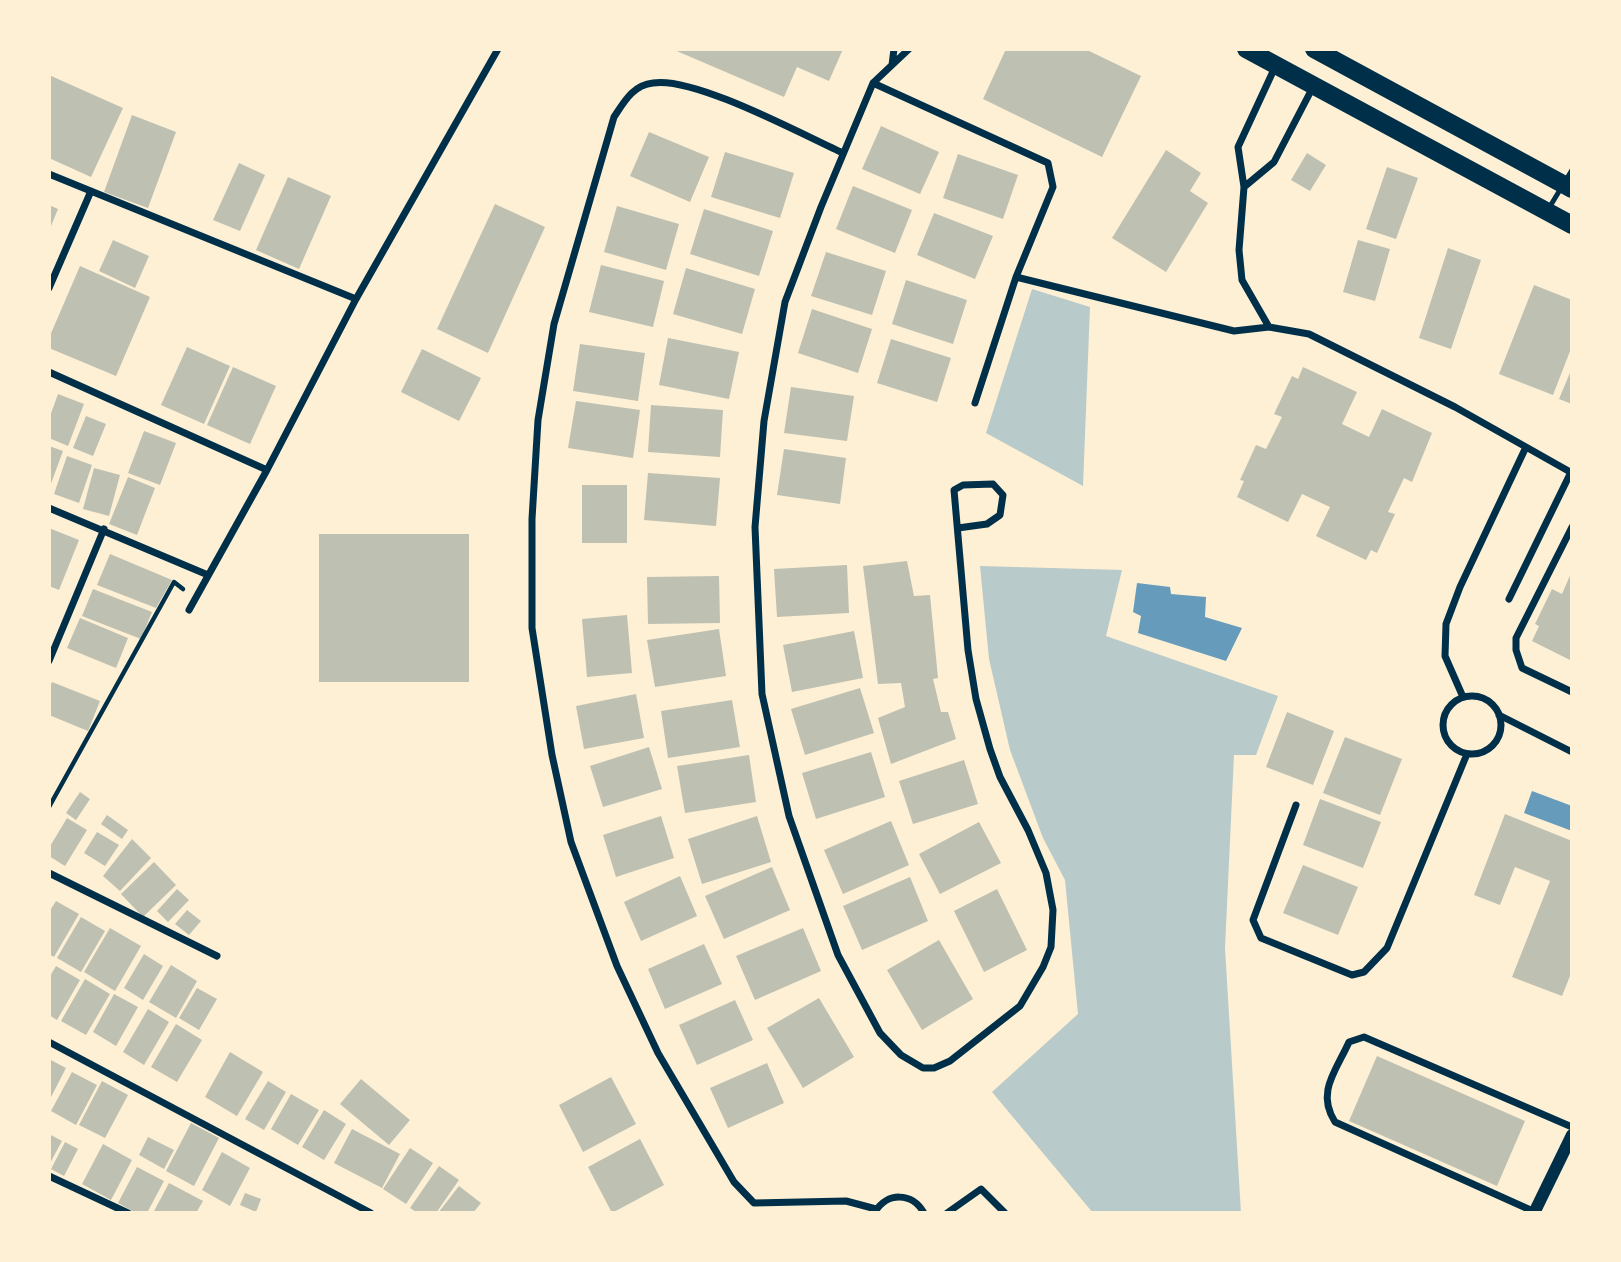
<!DOCTYPE html>
<style>
body{margin:0}
#map{position:relative;width:1621px;height:1262px;overflow:hidden;background:#fdf0d5;font-family:Rubik,sans-serif}
canvas{display:block}
.frame{position:absolute;inset:0;border:51px solid #fdf0d5;pointer-events:none}
</style>
<div id="map">
<canvas width="1621" height="1262"></canvas>
<div class="frame"></div>
</div>
<script>
const context = document.querySelector('canvas').getContext('2d');
context.lineJoin = 'round';
function fillPath(path, color) { context.fillStyle = color; context.fill(path, 'evenodd'); }
function strokePath(path, color, width, dash) { context.strokeStyle = color; context.lineWidth = width; context.lineCap = dash ? 'butt' : 'round'; context.setLineDash(dash || []); context.stroke(path); }
const green = new Path2D(`
 M1032,289l58,18 -7,179 -97,-53z
 M980,566l142,4 -16,66 172,60 -22,59h-22l-9,193 16,265h-148l-101,-121 86,-78 -13,-134 -22,-42 -33,-88 -21,-91z`);
const water = new Path2D(`
 M1137,583l33,4 1,7 35,3 -1,20 37,11 -16,33 -88,-28 3,-17 -8,-4z
 M1532,791l40,15v25l-48,-18z`);
const building = new Path2D(`
 M672,49h171l-14,32 -32,-14 -13,30z
 M1006,49h79l56,27 -39,81 -119,-58z
 M49,75l74,33 -32,69 -42,-19z
 M132,115l44,17 -28,76 -44,-16z
 M881,126l58,26 -19,42 -58,-25z
 M649,132l60,25 -19,45 -60,-26z
 M1166,150l35,23 -11,18 18,12 -42,69 -54,-34z
 M725,152l69,21 -14,45 -69,-21z
 M1307,153l19,12 -16,26 -19,-11z
 M958,154l60,21 -15,44 -60,-21z
 M239,163l26,12 -25,56 -27,-11z
 M1387,167l31,11 -22,61 -30,-10z
 M288,177l43,19 -32,73 -43,-19z
 M853,186l59,24 -17,43 -59,-24z
 M495,204l50,23 -57,126 -51,-24z
 M49,205l9,4 -9,22z
 M617,206l62,18 -13,46 -62,-18z
 M704,209l69,22 -14,45 -69,-22z
 M934,213l59,23 -18,43 -58,-24z
 M113,240l36,16 -14,32 -36,-17z
 M1358,240l32,9 -15,52 -32,-9z
 M1448,248l33,12 -30,89 -32,-11z
 M826,252l60,19 -14,44 -61,-19z
 M601,265l63,16 -11,46 -64,-15z
 M80,266l70,31 -34,79 -67,-28v-10z
 M686,268l69,21 -13,45 -69,-20z
 M906,280l61,20 -14,44 -61,-20z
 M1534,285l38,15v46l-19,49 -54,-21z
 M812,309l60,20 -14,44 -60,-20z
 M668,338l71,14 -10,47 -70,-14z
 M891,339l60,19 -14,44 -60,-19z
 M580,344l65,9 -7,48 -65,-10z
 M187,347l43,19 -26,58 -43,-19z
 M422,349l59,29 -22,43 -58,-29z
 M233,367l43,19 -26,58 -43,-19z
 M1303,367l54,25 -15,32 27,13 13,-28 50,24 -20,49 -8,-4 -16,34 7,2 -18,39 -6,-3 -5,10 -50,-24 14,-29 -28,-13 -14,28 -51,-25 7,-16 -4,-1 16,-35 10,4 16,-32 -8,-3 18,-38 6,3z
 M1572,368v36l-13,-5z
 M791,387l63,9 -7,45 -63,-8z
 M58,394l26,10 -16,42 -19,-8v-19z
 M576,401l64,9 -7,48 -65,-10z
 M651,405l72,5 -3,47 -72,-5z
 M86,416l20,8 -13,32 -20,-8z
 M144,431l32,12 -16,42 -32,-12z
 M49,446l14,5 -14,38z
 M784,449l62,9 -6,46 -63,-9z
 M67,456l25,9 -13,38 -25,-9z
 M94,468l26,7 -11,41 -26,-7z
 M648,473l72,5 -4,48 -72,-6z
 M128,477l27,11 -18,47 -28,-11z
 M582,485h45v58h-45z
 M49,528l30,12 -20,50 -10,-4z
 M319,534h150v148h-150z
 M110,554l62,26 -16,28 -59,-23z
 M907,561l7,35 16,-1 8,83 -5,1 8,33h7l8,27 -65,25 -13,-46 27,-11 -4,-24 -23,1 -15,-118z
 M847,565l2,48 -72,4 -3,-48z
 M1572,571v90l-40,-20 7,-15 -4,-2 17,-35 10,5z
 M719,576l1,47 -72,1 -1,-47z
 M93,589l59,23 -11,27 -59,-23z
 M627,615l5,58 -45,4 -5,-58z
 M80,618l48,20 -12,30 -49,-20z
 M719,629l7,47 -71,11 -8,-47z
 M854,631l9,47 -71,14 -9,-47z
 M52,682l48,19 -12,30 -39,-16v-26z
 M860,688l14,45 -69,22 -14,-46z
 M636,694l8,44 -60,11 -8,-43z
 M732,700l8,47 -72,11 -7,-47z
 M1287,712l47,19 -21,54 -47,-18z
 M1345,737l57,22 -22,56 -57,-22z
 M649,747l13,42 -59,18 -13,-41z
 M871,752l14,45 -69,22 -14,-46z
 M749,755l7,47 -71,11 -8,-47z
 M964,760l14,44 -65,20 -14,-43z
 M80,792l10,7 -14,21 -10,-7z
 M1320,799l61,23 -18,46 -60,-23z
 M1505,814l67,27v130l-10,25 -50,-19 38,-96 -35,-14 -15,38 -26,-10z
 M107,815l21,15 -6,9 -21,-15z
 M661,816l13,42 -58,19 -13,-42z
 M757,816l14,46 -69,22 -14,-45z
 M67,818l20,12 -22,36 -16,-10v-8z
 M891,821l18,44 -66,29 -19,-44z
 M979,822l22,41 -61,31 -21,-40z
 M97,832l22,13 -14,21 -21,-13z
 M132,839l19,19 -31,33 -17,-15z
 M154,862l22,23 -33,32 -22,-23z
 M1303,865l55,22 -20,48 -55,-22z
 M772,867l18,43 -66,29 -19,-43z
 M680,876l17,40 -56,25 -17,-39z
 M910,877l18,44 -66,29 -19,-44z
 M177,889l12,11 -21,22 -11,-11z
 M997,889l30,61 -43,22 -30,-61z
 M56,901l23,13 -25,43 -5,-3v-42z
 M187,910l14,11 -12,14 -14,-11z
 M81,917l24,14 -24,41 -24,-14z
 M110,928l31,18 -26,45 -31,-19z
 M803,928l18,43 -66,29 -19,-44z
 M939,940l34,59 -51,31 -35,-60z
 M704,944l18,40 -57,25 -17,-40z
 M144,954l19,12 -20,34 -19,-12z
 M171,965l26,16 -21,37 -27,-16z
 M56,966l24,14 -23,40 -8,-5v-37z
 M85,979l25,15 -24,41 -25,-14z
 M197,988l20,11 -18,31 -20,-12z
 M114,994l24,13 -22,39 -23,-14z
 M819,998l35,59 -51,31 -36,-60z
 M735,1000l18,40 -56,25 -18,-40z
 M148,1009l21,13 -25,43 -21,-13z
 M176,1024l26,16 -25,42 -26,-15z
 M230,1052l33,20 -26,44 -32,-19z
 M1377,1056l148,65 -28,65 -148,-65z
 M49,1059l17,9 -17,33z
 M767,1063l17,40 -56,25 -18,-40z
 M72,1072l25,13 -21,40 -25,-14z
 M611,1077l25,47 -53,28 -24,-47z
 M361,1079l49,41 -21,25 -49,-41z
 M102,1081l26,14 -23,43 -26,-13z
 M268,1081l18,11 -22,38 -19,-11z
 M291,1094l28,16 -21,35 -27,-16z
 M324,1110l22,14 -22,36 -22,-13z
 M191,1123l28,15 -25,48 -28,-15z
 M352,1129l48,25 -18,34 -48,-25z
 M49,1134l13,7 -13,24z
 M148,1137l26,13 -10,19 -25,-14z
 M640,1139l24,46 -52,28 -24,-46z
 M65,1142l13,7 -14,27 -13,-7z
 M103,1144l29,16 -21,40 -29,-16z
 M410,1148l23,15 -27,41 -23,-15z
 M222,1152l28,16 -20,38 -28,-16z
 M439,1166l20,14 -23,33h-18l-8,-5z
 M137,1167l27,14 -17,32h-11l-18,-10z
 M169,1183l34,18 -7,12h-43z
 M459,1186l22,17 -8,10h-35z
 M245,1193l16,6 -5,13 -16,-7z`);
const path = new Path2D(`
 M49,807l125,-225 9,7`);
const service = new Path2D(`
 M1549,208l23,-38`);
const minor = new Path2D(`
 M894,49l-2,16 17,-16
 M892,65l-19,18 -52,124 -36,95 -21,119 -9,106 7,167 27,122 49,139 42,78 21,22 22,13h11l16,-7 70,-55 23,-39 8,-20 2,-37 -7,-37 -18,-43 -28,-53 -10,-28 -14,-50 -8,-49 -14,-160 9,-5 30,-1 10,11 -3,20 -13,9 -29,4
 M873,83l175,80 5,24 -37,90 218,54 35,-4 40,7 146,73 71,40 -66,140 -14,37 -1,32 18,41
 M843,153c-42,-19 -149,-77 -190,-70 -20,2 -29,19 -39,34l-60,207 -16,96 -6,99v109l20,127 19,87 46,124 41,87 76,129 20,21 92,-2 30,8
 M49,174l307,125
 M1244,187l30,-25 40,-77
 M49,288l42,-97
 M1269,327l-27,-47 -3,-30 5,-63 -6,-40 38,-82
 M49,372l218,98
 M975,403l41,-126
 M1526,447l46,26
 M49,508l159,67
 M1572,527l-56,111v12l6,18 50,24
 M1509,599l62,-127
 M189,610l78,-140 89,-171 142,-250
 M49,661l55,-132
 M1443 725a29 29 0 1 1 58 0a29 29 0 1 1-58 0Z
 M1499,715l73,37
 M1296,805l-43,115 8,18 91,37 12,-3 23,-24 80,-194
 M49,873l168,83
 M49,1042l322,171
 M49,1176l79,37
 M875,1212c12,-20 37,-20 49,1
 M1535,1212l-200,-90c-19,-30 1,-51 14,-80l15,-5 208,90
 M947,1213l34,-24 24,24`);
const tertiary = new Path2D(`
 M1534,1213l38,-78`);
const primary = new Path2D(`
 M1246,49l326,176
 M1314,49l258,140`);
fillPath(green, '#b9caca');
fillPath(water, '#669bbc');
fillPath(building, '#bec0b2');
strokePath(path, '#003049', 4.5);
strokePath(service, '#003049', 5);
strokePath(minor, '#003049', 7);
strokePath(tertiary, '#003049', 12);
strokePath(primary, '#003049', 18);
</script>
